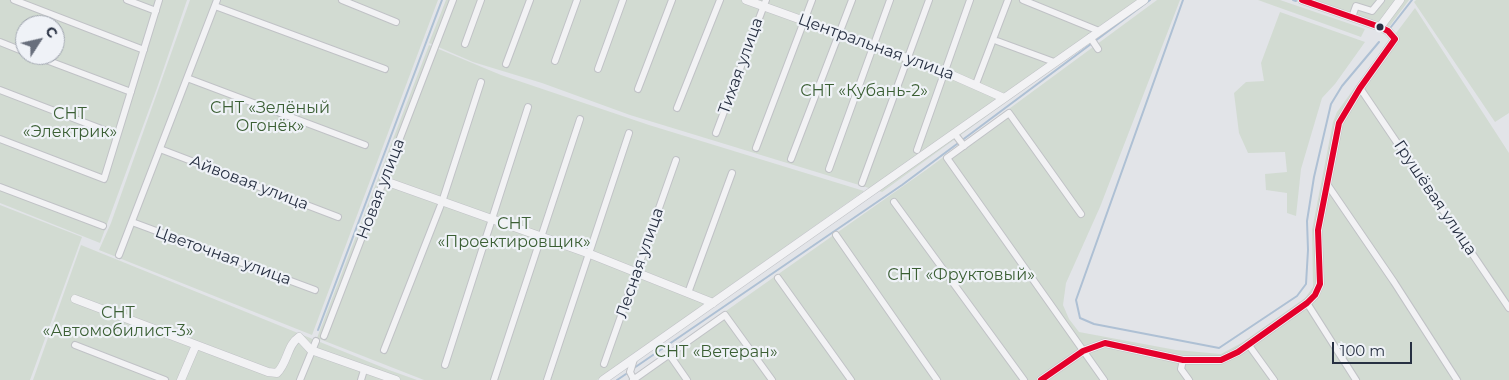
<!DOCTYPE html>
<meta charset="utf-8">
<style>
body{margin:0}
#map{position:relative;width:1509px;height:380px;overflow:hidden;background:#e2e4e8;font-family:Montserrat,sans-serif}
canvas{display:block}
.north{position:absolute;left:15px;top:15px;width:50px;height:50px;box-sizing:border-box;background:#eff2f7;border:1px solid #9fa4af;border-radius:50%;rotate:55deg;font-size:14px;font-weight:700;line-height:20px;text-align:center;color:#273042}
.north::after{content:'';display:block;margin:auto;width:18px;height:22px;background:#686f7c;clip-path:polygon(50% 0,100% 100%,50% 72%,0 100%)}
.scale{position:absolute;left:1332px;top:342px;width:80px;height:22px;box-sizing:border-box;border:2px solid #273042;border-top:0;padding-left:6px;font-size:15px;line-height:18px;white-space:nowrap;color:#273042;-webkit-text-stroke:4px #eff2f7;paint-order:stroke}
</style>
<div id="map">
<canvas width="1509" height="380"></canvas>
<div class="north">С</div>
<div class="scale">100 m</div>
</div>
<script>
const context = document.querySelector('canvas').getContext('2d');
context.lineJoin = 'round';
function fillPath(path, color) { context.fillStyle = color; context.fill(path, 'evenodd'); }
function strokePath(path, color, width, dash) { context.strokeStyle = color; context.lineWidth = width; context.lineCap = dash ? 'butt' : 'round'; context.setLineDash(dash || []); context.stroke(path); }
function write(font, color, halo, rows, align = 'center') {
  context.font = font + ' Montserrat,sans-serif'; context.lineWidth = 4.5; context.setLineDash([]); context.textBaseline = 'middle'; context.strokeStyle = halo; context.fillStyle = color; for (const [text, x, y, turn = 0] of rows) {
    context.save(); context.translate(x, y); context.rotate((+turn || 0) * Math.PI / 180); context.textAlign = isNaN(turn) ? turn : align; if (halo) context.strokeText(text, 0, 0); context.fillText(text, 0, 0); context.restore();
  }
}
const green = new Path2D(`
 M0,0h187l-30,88 -57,155 -100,-40zM25,25h30v30h-30z
 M190,0h248l-126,335 -213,-85 12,-27z
 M446,0h701l-265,192 -252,-77 -88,-32 -69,-21 -44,-19z
 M1157,0h23l-80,207 -34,76 -3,22 6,14 10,13 97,18 45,4 22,-12 62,-44 8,-11 -1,-57 21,-108 4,-10 13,-18 65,-86 94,145v227h-881l298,-210z
 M1258,0h22l85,29 -4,8z
 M1314,0h95l-20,27z
 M1416,0h93v113l-14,9 -81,-120z
 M1280,12l85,30 -30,42 -13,14 -21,71 -5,47 -9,-3v-20l-21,-3 -1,-16 22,-2 -2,-20 -37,1 -9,-20 -5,-40 12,-11 18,-1 -3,-18z
 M429,45l72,30 148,50 215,66 -267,189h-173l-107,-42z
 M0,205l82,32 -52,143h-30z
 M81,245l308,125 28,10h-384z`);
const stream = new Path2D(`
 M1183,0l-107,300 4,18 14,6 125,24 78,-52 9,-12 2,-34 -1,-29 7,-44 17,-73 11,-18 37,-44
 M1293,0l3,1
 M1391,27l21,-27
 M318,330l124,-330
 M634,368l268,-183 248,-185
 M617,380l9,-6`);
const minor = new Path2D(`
 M14,0l130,50
 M127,0l29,11
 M342,0l54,22
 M1023,0l76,31
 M215,6l170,63
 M1352,17l4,-11 16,5 9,-11
 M1090,37l8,12
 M997,41l57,21
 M0,42l25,10
 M465,44l16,-44
 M33,55l98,37
 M555,61l22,-61
 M506,64l24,-64
 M598,69l25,-69
 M187,78l178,67
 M976,84l32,-84
 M1360,88l149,220
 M638,89l34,-89
 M0,90l117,45
 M677,108l43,-108
 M716,133l50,-133
 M954,133l10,13
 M0,139l104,40 55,-179
 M756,148l56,-148
 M160,149l178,68
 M917,150l53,-150
 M791,159l61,-159
 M829,169l61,-169
 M862,183l67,-183
 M1327,184l67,98 63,98
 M0,187l103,39
 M894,202l130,178
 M1081,214l-72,-101 -62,45 157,222
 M132,222l183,68
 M836,235l101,145
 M119,255l98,-255
 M778,278l73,102
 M688,293l44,-120
 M1307,303l49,77
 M324,336l129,-336
 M1248,344l26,36
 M75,345l90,35
 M384,350l58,-148 39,-120
 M669,354l18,26
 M1183,360l-2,9 8,11
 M604,364l72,-204
 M445,365l83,-258
 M633,378l-3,-6 4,-13
 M300,380l16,-39
 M361,380l3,-10
 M494,380l86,-261
 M547,380l82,-247
 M633,380l92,-65 47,65`);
const tertiary = new Path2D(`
 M746,0l197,71 61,27
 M1380,27l20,-27
 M385,181l205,73 123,49
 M75,299l193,73 9,1c11,-11 10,-28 22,-36l12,13 85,30
 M181,380l15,-35
 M603,380l541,-380
 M1041,380l42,-29 22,-8 78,17h38l17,-8 69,-49 8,-8 5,-11 -2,-54 21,-107 21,-35 35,-49 -7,-8 -8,-4 -78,-27`);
const bus1 = new Path2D(`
 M1041,380l42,-29 22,-8 78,17h38l17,-8 69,-49 8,-8 5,-11 -2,-54 21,-107 21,-35 35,-49 -7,-8 -8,-4 -78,-27`);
const markers = [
 [1380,27,4.5,"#273042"]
];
const streetNames = [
 ["Центральная улица",876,47,20],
 ["Тихая улица",741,66,-70],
 ["Айвовая улица",249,183,21],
 ["Новая улица",381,189,-69],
 ["Грушёвая улица",1435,198,56],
 ["Цветочная улица",223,256,20],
 ["Лесная улица",640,263,-71]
];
const parkNames = [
 ["СНТ «Кубань-2»",864,91],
 ["СНТ «Зелёный",270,108],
 ["Огонёк»",270,126],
 ["СНТ",70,114],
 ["«Электрик»",70,132],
 ["СНТ",514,224],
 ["«Проектировщик»",514,242],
 ["СНТ «Фруктовый»",961,275],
 ["СНТ",118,313],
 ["«Автомобилист-3»",118,331],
 ["СНТ «Ветеран»",716,352]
];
fillPath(green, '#d2dbd2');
strokePath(stream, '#aec0d4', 2);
strokePath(minor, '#c0c2c6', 8);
strokePath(tertiary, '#c0c2c6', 9);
strokePath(minor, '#f2f2f4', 6);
strokePath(tertiary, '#f2f2f4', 8);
strokePath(bus1, '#e4002b', 6);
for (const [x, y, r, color] of markers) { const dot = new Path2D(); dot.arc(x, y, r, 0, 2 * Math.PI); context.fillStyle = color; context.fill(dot); strokePath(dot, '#eff2f7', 2); }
write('16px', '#273042', '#eff2f7', streetNames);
write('16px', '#3b5f34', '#eff2f7', parkNames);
</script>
